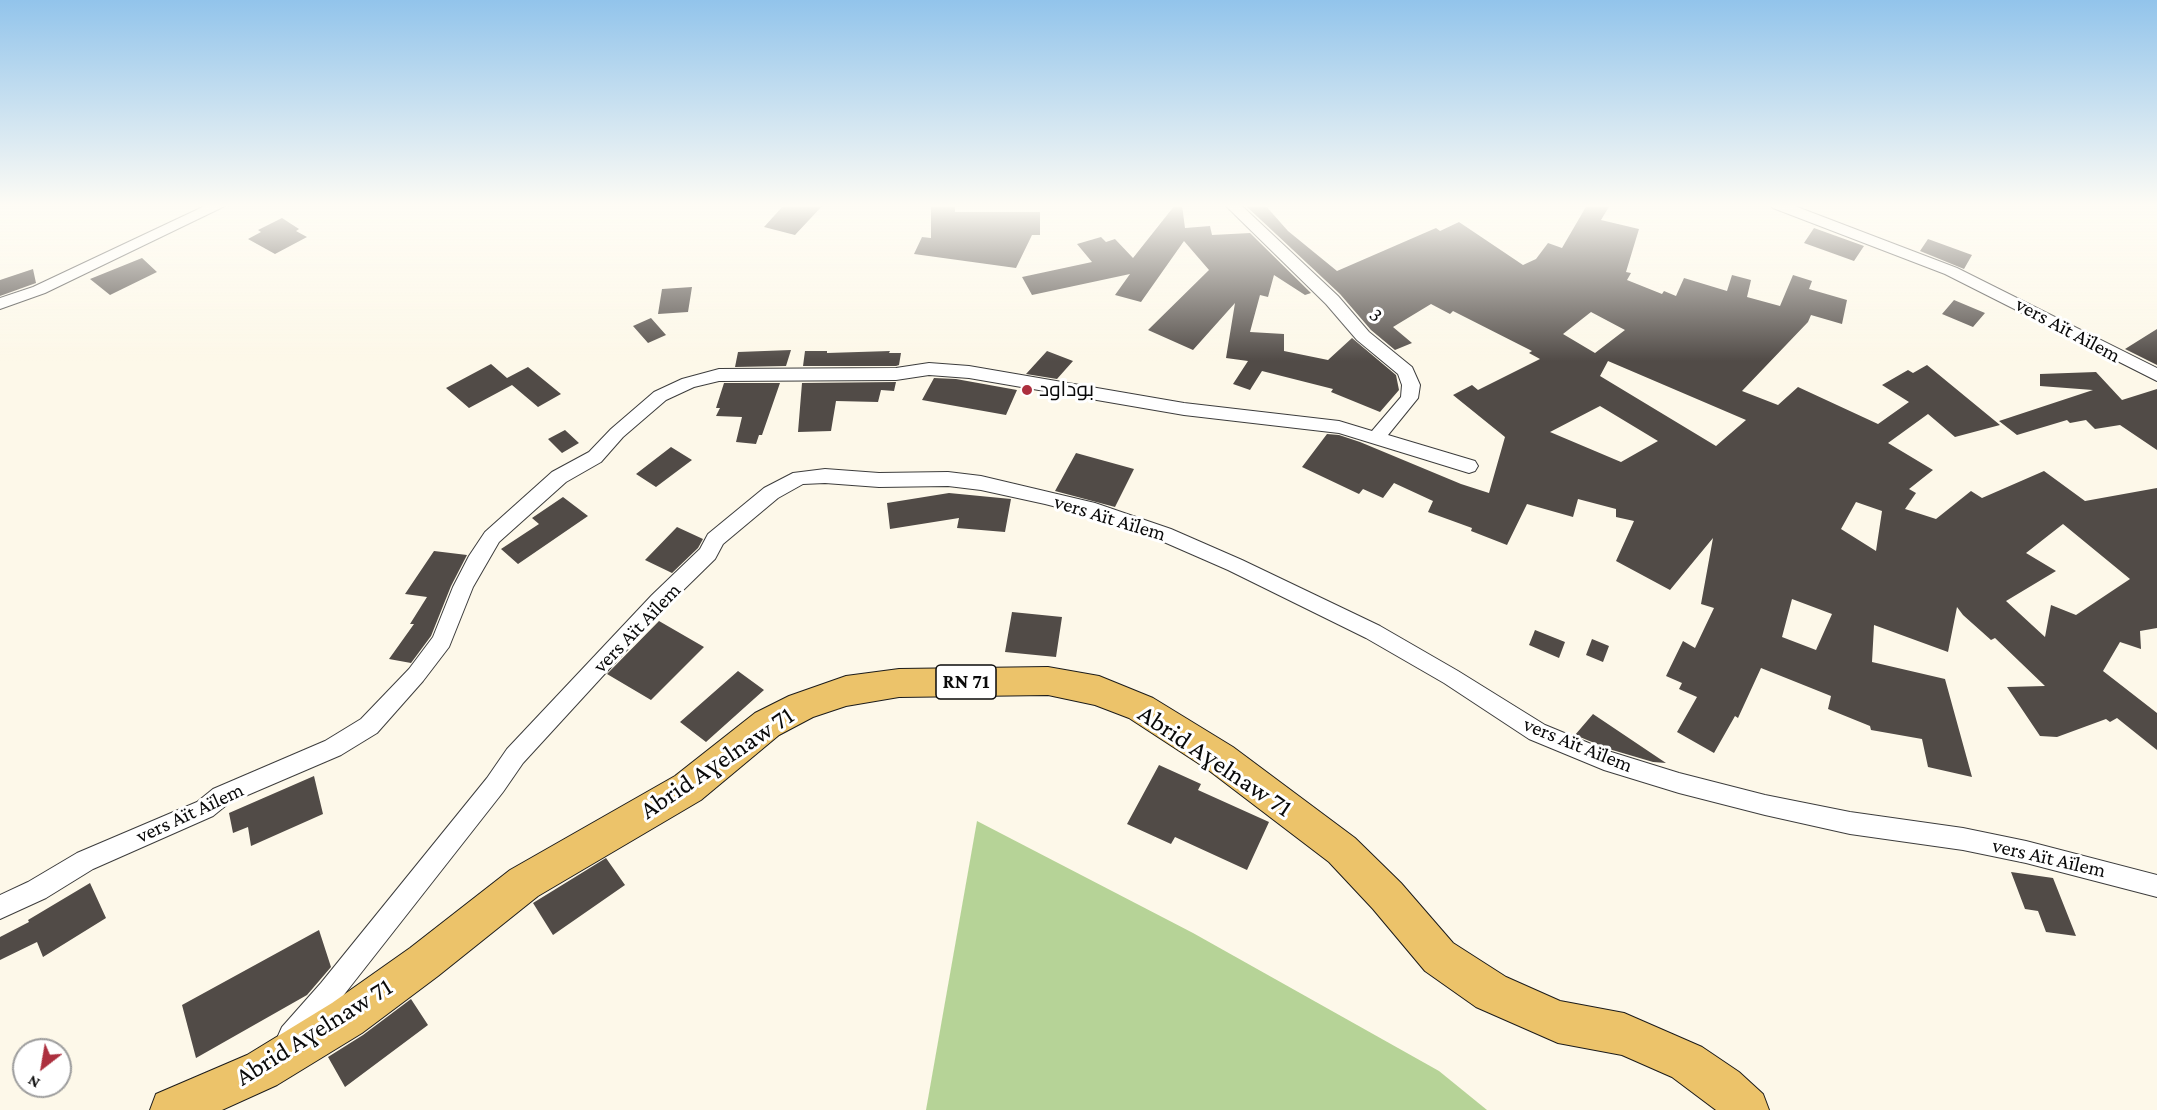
<!DOCTYPE html>
<meta charset="utf-8">
<style>
body{margin:0}
#map{position:relative;width:2157px;height:1110px;overflow:hidden;background:#fdf8e9;font-family:"Crimson Pro",serif}
canvas{display:block}
.north{position:absolute;left:12px;top:1038px;width:60px;height:60px;box-sizing:border-box;background:#fff;border:2px solid #9d9d9d;border-radius:50%;rotate:211deg;font-size:16px;font-weight:700;line-height:24px;text-align:center;color:#0a0a0a}
.north::after{content:'';display:block;margin:auto;width:21px;height:27px;background:#ac2f3e;clip-path:polygon(50% 0,100% 100%,50% 72%,0 100%)}
</style>
<div id="map">
<canvas width="2157" height="1110"></canvas>
<div class="north">N</div>
</div>
<script>
const context = document.querySelector('canvas').getContext('2d');
context.lineJoin = 'round';
function fillPath(path, color) { context.fillStyle = color; context.fill(path, 'evenodd'); }
function strokePath(path, color, width, dash) { context.strokeStyle = color; context.lineWidth = width; context.lineCap = dash ? 'butt' : 'round'; context.setLineDash(dash || []); context.stroke(path); }
function write(font, color, halo, rows, align = 'center') {
  context.font = font + ' "Crimson Pro",Cairo,serif'; context.lineWidth = 6; context.setLineDash([]); context.textBaseline = 'middle'; context.strokeStyle = halo; context.fillStyle = color; for (const [text, x, y, turn = 0] of rows) {
    context.save(); context.translate(x, y); context.rotate((+turn || 0) * Math.PI / 180); context.textAlign = isNaN(turn) ? turn : align; if (halo) context.strokeText(text, 0, 0); context.fillText(text, 0, 0); context.restore();
  }
}
const forest = new Path2D(`
 M977,821l216,112 246,138 48,39h-561z`);
const building = new Path2D(`
 M784,205h39l-28,30 -31,-8z
 M931,205h24v7h85v23h-8l-16,33 -102,-14 8,-17 9,1z
 M1175,205h7l3,23 25,-2 2,9 38,-2 61,60 -6,2 -31,-20 -6,22 -8,-2 -10,37 34,2v17l44,9 24,-22 44,37 3,15 -19,22 -49,-20 2,-3 -71,-18 -12,19 -17,-6 15,-23 -22,-3 9,-55 -42,47 -45,-20 61,-60 -25,-29 -43,61 -26,-7 15,-21 -98,21 -10,-18 70,-15 -15,-18 24,-7 5,5 9,-3 18,19z
 M1245,205h20l23,26 49,40 99,-43 4,3 19,-9 64,43 13,-6 12,-16 14,5 25,-43h23l-9,15 38,9 -13,43 5,1 -4,7 35,14 2,-3 12,5 8,-18 43,13 5,-16 19,5 -4,17 33,9 13,-31 19,6 -3,8 38,11 -5,24 -31,-9 -3,7 -66,69 36,14 20,-18 80,37 31,-22 -27,-17 26,-15 5,3 14,-8 73,60 -45,12 -27,-23 -40,29 45,27 -24,19 7,4 -11,16 31,10 35,-28 11,7 62,-27 41,30 72,-13v140l-17,3 1,18 -21,-7 -17,29 54,42v37l-40,-32 -7,4 -4,-3 -49,18 -17,-1 -33,-49 38,-1 -50,-48 -4,2 -28,-25 -6,-8 -9,45 -74,-27 -2,37 73,17 27,98 -44,-10 -6,-28 -51,-9 -1,-4 -42,-17 3,-13 -70,-28 -23,50 -3,-2 -21,37 -37,-21 20,-35 -18,-8 3,-6 -16,-7 17,-35 12,7 19,-40 -13,-4 12,-66 -43,52 -54,-29 18,-40 -18,-4v-8l-38,-10 -5,18 -46,-13 -20,41 -36,-14 1,-3 -44,-16 5,-11 -39,-18 -11,15 -20,-9 -4,5 -57,-27 25,-33 12,1 21,7 101,42 28,9 16,-56 -52,-42 19,-10 6,5 62,-31 -11,-6 3,-2 -79,-40 -3,3 -19,-10 -38,23 19,16 -17,7 -24,-20 -31,-36zM1591,312l34,18 -30,23 -32,-19zM1608,361l138,59 -30,26 -116,-70zM1600,406l58,35 -37,21 -71,-30zM1856,502l26,9 -6,40 -35,-22zM2063,524l67,55 -54,36 -25,-10 -6,32 -39,-36 50,-30 -30,-18zM1792,599l40,15 -16,36 -34,-13z
 M282,218l17,11 -3,2 11,6 -32,17 -27,-15 13,-7 -3,-2z
 M1814,228l50,18 -10,15 -50,-18z
 M1928,239l44,16 -8,14 -44,-18z
 M142,258l15,14 -47,23 -20,-16z
 M33,269l3,14 -36,13v-16z
 M692,287l-4,25 -30,2 4,-25z
 M1954,300l31,13 -12,14 -31,-13z
 M651,318l15,17 -18,8 -15,-17z
 M2157,329v36l-32,-16z
 M791,350l-5,16 -51,1 3,-15z
 M805,351h22v2l63,-2 -1,2h12l-2,12 -3,1h-93z
 M1047,351l26,10 -16,18 -31,-5z
 M491,364l16,14 21,-11 33,27 -23,13 -26,-22 -43,23 -23,-20z
 M2096,372l26,28 35,-11v61l-37,-25 -25,4 -9,-9 -16,3 -3,-3 -50,15 -18,-14 94,-31 -53,-4v-12z
 M934,378l22,1 61,11 -11,25 -84,-15z
 M896,382l-2,9 -13,-1 -3,12 -42,-1 -5,30 -33,1 4,-49z
 M724,383h56l-18,52h-3l-3,9 -20,-2 6,-25 -26,-1 4,-8h-4z
 M565,430l14,13 -17,10 -14,-14z
 M671,447l21,13 -36,27 -20,-13z
 M1076,453l58,16 -19,38 -60,-16z
 M949,493l62,6 -6,33 -48,-4 2,-10 -69,11 -3,-26z
 M563,497l25,19 -70,48 -17,-15 38,-25 -7,-6z
 M677,527l26,12 -5,9 -26,25 -27,-13z
 M434,551l33,4 -16,31 -20,50 -20,27 -22,-4 25,-35h-4l17,-27 -22,-3z
 M1012,612l50,5 -6,40 -51,-5z
 M659,621l45,26 -53,53 -44,-26z
 M1535,630l30,12 -6,16 -30,-13z
 M1592,639l17,7 -6,16 -17,-7z
 M738,671l26,19 -58,52 -26,-20z
 M1593,714l73,49 -13,-1 -44,-13 -34,-14z
 M1159,765l42,19 -3,6 71,32 -22,48 -72,-33 -4,7 -44,-20z
 M314,776l9,38 -72,32 -3,-19 -15,6 -4,-20z
 M606,858l19,27 -72,50 -20,-32z
 M2011,872l42,6 23,58 -30,-4 -8,-21 -13,-2z
 M90,883l16,35 -63,39 -6,-15 -37,18v-23l29,-15 -1,-2z
 M319,930l12,37 -24,28 -111,63 -14,-53z
 M411,999l17,26 -83,62 -17,-30 35,-22z`);
const minor = new Path2D(`
 M207,205h20l-182,88 -45,16v-11l33,-11z
 M1225,205h16l97,91 31,36 43,35 8,18 -2,13 -30,37 87,26 3,5 -3,5 -6,2 -130,-40 -155,-18 -215,-37 -40,-3 -33,5 -177,1 -25,6 -28,13 -43,37 -22,25 -35,20 -67,60 -26,45 -24,60 -26,34 -46,52 -36,22 -112,48 -16,13 -120,53 -47,29 -46,21v-24l28,-13 49,-29 120,-51 16,-13 112,-48 36,-22 48,-50 24,-32 20,-50 16,-31 16,-24 67,-60 37,-20 22,-23 43,-37 28,-13 37,-10 177,-1 33,-5 40,3 215,37 155,18 33,10 29,-34 1,-12 -4,-11 -41,-34 -31,-36z
 M1771,205h21l165,63 200,100v13l-212,-107 -172,-66z
 M825,469l54,4 69,-1 33,4 114,27 76,26 71,31 138,66 78,45 87,54 63,26 71,22 86,22 85,17 113,16 63,13 131,34v22l-131,-34 -63,-13 -113,-16 -85,-19 -86,-22 -75,-23 -75,-31 -85,-56 -78,-45 -138,-68 -71,-31 -65,-23 -47,-12 -64,-14 -33,-4 -69,1 -54,-4 -22,1 -25,14 -55,46 -8,15 -49,48 -143,156 -20,29 -164,209 -39,44 -9,4 -9,-4 -4,-9 4,-9 39,-44 166,-205 20,-29 145,-154 48,-46 8,-15 56,-46 29,-15z`);
const primary = new Path2D(`
 M1048,667l51,9 54,22 80,49 122,91 46,45 52,60 53,34 54,24 64,12 78,34 37,25 24,22 6,16h-53l-44,-33 -50,-22 -64,-12 -82,-36 -51,-36 -52,-62 -44,-47 -122,-93 -78,-51 -34,-13 -47,-10 -149,2 -53,9 -33,11 -34,18 -78,65 -163,96 -100,80 -76,57 -85,52 -55,25h-72l6,-16 91,-39 85,-52 78,-55 100,-78 165,-94 80,-63 34,-17 57,-20 53,-7z`);
const markers = [
 [1027,390,6,"#ac2f3e"]
];
const shields = [
 [966,682,60]
];
const shieldNames = [
 ["RN 71",966,682]
];
const streetNames = [
 ["3",1376,315,46],
 ["vers Aït Aïlem",2068,330,28],
 ["vers Aït Aïlem",1110,518,17],
 ["vers Aït Aïlem",637,628,-46],
 ["vers Aït Aïlem",1578,745,22],
 ["vers Aït Aïlem",190,813,-25],
 ["vers Aït Aïlem",2049,858,13]
];
const poiNames = [
 ["بوداود",1039,390]
];
const nearStreetnames = [
 ["Abrid Aɣelnaw 71",1215,761,34],
 ["Abrid Aɣelnaw 71",717,763,-34],
 ["Abrid Aɣelnaw 71",314,1032,-32]
];
fillPath(forest, '#b6d397');
fillPath(building, '#514b47');
strokePath(minor, '#3d3d3d', 2);
strokePath(primary, '#1b1b1b', 2);
fillPath(minor, '#fff');
fillPath(primary, '#ecc36a');
const sky = context.createLinearGradient(0, 0, 0, 361);
sky.addColorStop(0, '#92c4eb');
sky.addColorStop(0.57, '#fefcf5');
sky.addColorStop(1, '#fefcf500');
context.fillStyle = sky;
context.fillRect(0, 0, 2157, 361);
for (const [x, y, r, color] of markers) { const dot = new Path2D(); dot.arc(x, y, r, 0, 2 * Math.PI); context.fillStyle = color; context.fill(dot); strokePath(dot, '#fff', 2); }
for (const [x, y, w] of shields) { const box = new Path2D(); box.roundRect(x - w / 2, y - 17, w, 34, 4.5); context.fillStyle = '#fff'; context.fill(box); strokePath(box, '#0a0a0a', 1.5); }
write('bold 20px', '#0a0a0a', null, shieldNames);
write('21px', '#0a0a0a', '#fff', streetNames);
write('21px', '#0a0a0a', '#fff', poiNames, 'left');
write('26px', '#0a0a0a', '#fff', nearStreetnames);
</script>
